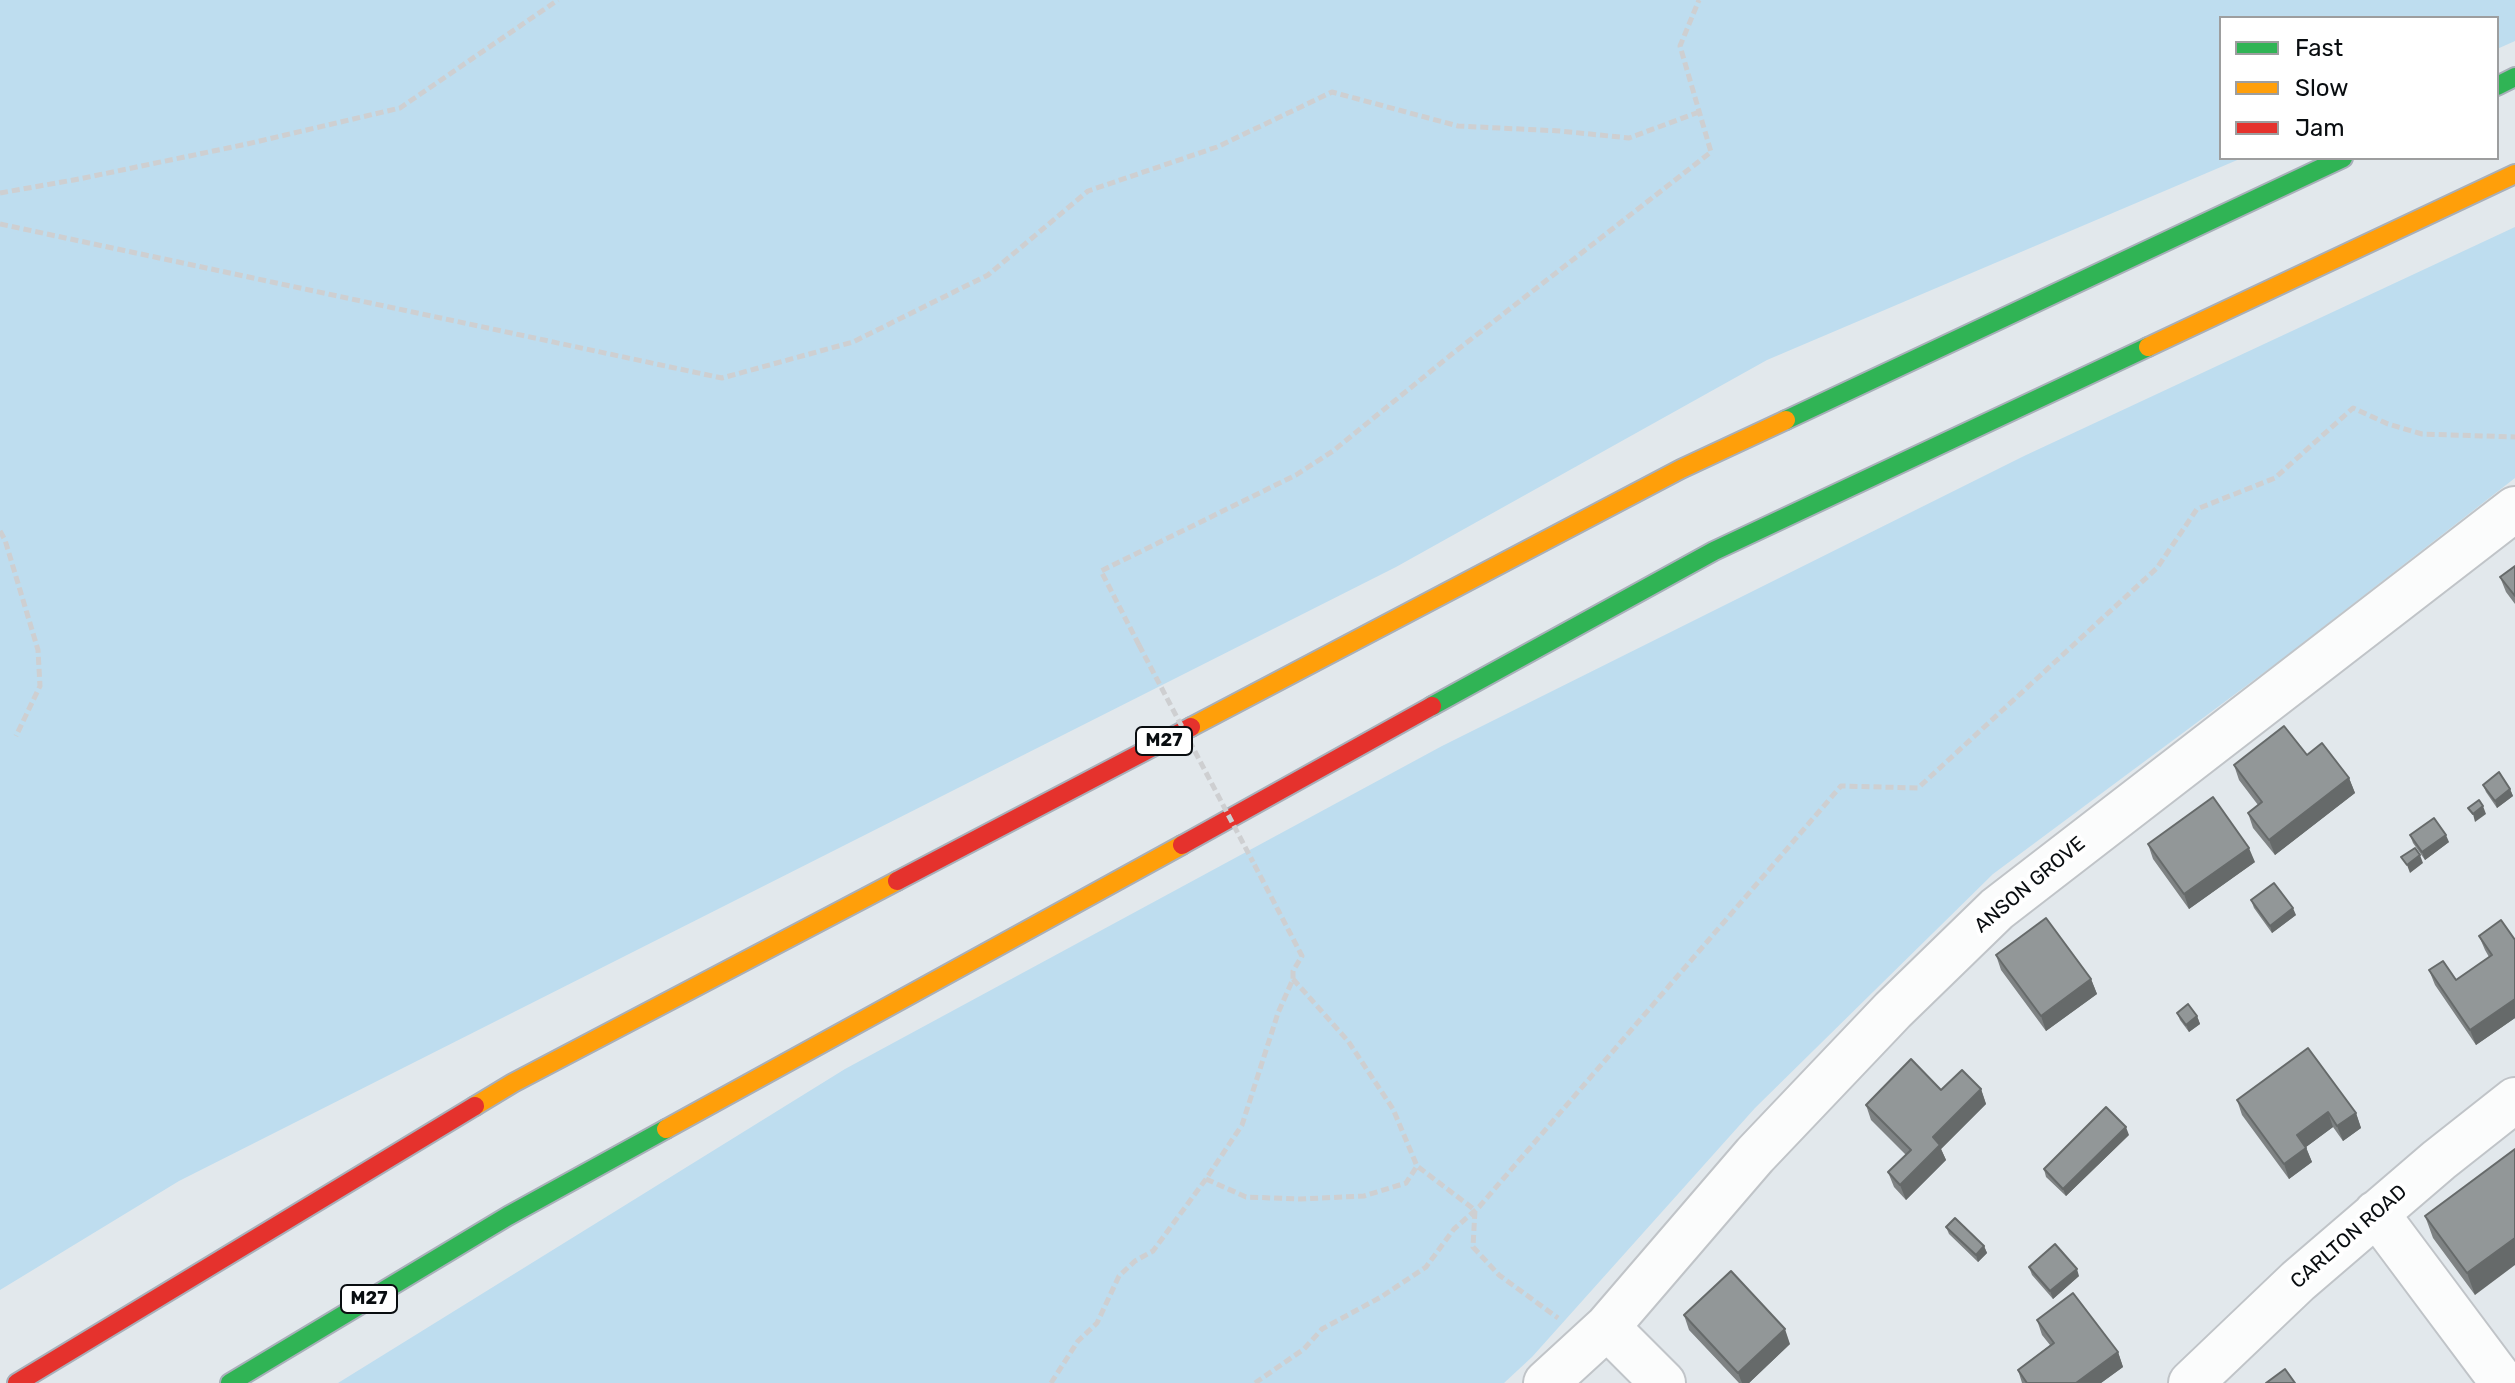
<!DOCTYPE html>
<style>
body{margin:0}
#map{position:relative;width:2515px;height:1383px;overflow:hidden;background:#e2e8ec;font-family:Rubik,sans-serif}
canvas{display:block}
.legend{position:absolute;left:2219px;top:16px;width:280px;height:144px;box-sizing:border-box;background:#fff;border:2px solid #9d9e9f;margin:0;padding:10px 14px;list-style:none;font-size:24px;color:#090d10}
.legend li{display:flex;align-items:center;gap:16px;height:40px}
.legend b{width:40px;border:2px solid #9d9e9f}
</style>
<div id="map">
<canvas width="2515" height="1383"></canvas>
<ul class="legend">
<li><b style="height:10px;background:#30b455"></b>Fast</li>
<li><b style="height:10px;background:#ff9f0a"></b>Slow</li>
<li><b style="height:10px;background:#e5322d"></b>Jam</li>
</ul>
</div>
<script>
const context = document.querySelector('canvas').getContext('2d');
context.lineJoin = 'round';
function fillPath(path, color) { context.fillStyle = color; context.fill(path, 'evenodd'); }
function strokePath(path, color, width, dash) { context.strokeStyle = color; context.lineWidth = width; context.lineCap = dash ? 'butt' : 'round'; context.setLineDash(dash || []); context.stroke(path); }
function write(font, color, halo, rows, align = 'center') {
  context.font = font + ' Rubik,sans-serif'; context.lineWidth = 8; context.setLineDash([]); context.textBaseline = 'middle'; context.strokeStyle = halo; context.fillStyle = color; for (const [text, x, y, turn = 0] of rows) {
    context.save(); context.translate(x, y); context.rotate((+turn || 0) * Math.PI / 180); context.textAlign = isNaN(turn) ? turn : align; if (halo) context.strokeText(text, 0, 0); context.fillText(text, 0, 0); context.restore();
  }
}
const green = new Path2D(`
 M0,0h2515v41l-18,8v-31h-276v140h21l-475,202 -371,207 -1217,614 -179,109z
 M2515,227v251l-234,182 -288,214 -238,234 -223,249 -28,26h-1166l507,-314 597,-323 582,-290z`);
const path = new Path2D(`
 M0,193l79,-14 168,-35 153,-36 158,-108
 M0,224l722,154 131,-36 135,-67 100,-84 129,-44 115,-55 126,34 102,5 69,7 70,-26
 M0,531l5,9 33,110 2,36 -24,50
 M1139,645l-38,-74 195,-96 37,-24 119,-97 259,-202 -31,-106 19,-46
 M1293,979l55,62 45,68 24,57 58,44 -2,37 26,28 59,43
 M1206,1179l40,18 54,2 64,-3 42,-13 11,-17
 M1051,1383l27,-42 19,-18 22,-47 16,-15 18,-10 53,-72 36,-54 36,-112 15,-34v-8l9,-15 -49,-94
 M1255,1383l49,-34 18,-20 59,-32 45,-30 28,-38 25,-22 362,-421 77,2 239,-220 40,-59 78,-31 78,-70 35,16 34,10 93,3`);
const street = new Path2D(`
 M2376,1213l127,170
 M1607,1327l56,56
 M1546,1383l61,-56 148,-172 138,-145 104,-101 518,-400
 M2191,1383l107,-102 141,-121 76,-60`);
const fast = new Path2D(`
 M2497,86l18,-9
 M1786,420l557,-262
 M1432,706l282,-155 434,-204
 M230,1383l278,-167 158,-87`);
const slow = new Path2D(`
 M2148,347l367,-173
 M1191,727l490,-258 105,-49
 M475,1106l38,-23 384,-202
 M666,1129l516,-284`);
const jam = new Path2D(`
 M1182,845l250,-139
 M897,881l294,-154
 M17,1383l458,-277`);
const pathBridge = new Path2D(`
 M1139,645l114,217`);
const wall = new Path2D(`
 M2515,566v38l-9,-12 -6,-15z
 M2307,755l42,23 6,15 -80,62 -22,-27 -5,-15 10,-8 -19,-25 -5,-15z
 M2483,785l27,4 3,7 -16,12 -11,-16z
 M2410,835l39,7 -24,18 -12,-17z
 M2148,844l107,18 -66,47 -36,-50z
 M2251,900l45,15 -24,18 -18,-25z
 M2479,936l36,4v78l-39,27 -41,-60 -6,-15 27,10 33,-23 -4,-7z
 M1996,955l95,24 6,15 -51,37 -45,-61z
 M2177,1013l20,3 3,8 -11,8 -9,-12z
 M1981,1089l5,15 -45,45 5,11 -40,40 -12,-13 -6,-15 18,-17 -35,-35 -5,-15 75,-15z
 M2237,1100l119,13 5,15 -18,13 -10,-14 -27,20 6,15 -23,17 -47,-64z
 M2129,1135l-63,61 -20,-19 -2,-8z
 M2515,1149l-40,146 -42,-57 -8,-22z
 M1946,1227l38,19 3,7 -9,9 -29,-28z
 M2029,1267l50,9 -26,23 -21,-24z
 M1684,1315l106,29 -41,39h-10l-50,-53z
 M2037,1320l81,32 5,15 -22,16h-79l-4,-13 32,-25 -8,-10z`);
const shadedWall = new Path2D(`
 M2349,778l6,15 -80,62 -6,-15z
 M2510,789l3,7 -16,12 -2,-7z
 M2483,806l3,8 -11,8 -2,-8z
 M2446,835l3,7 -24,18 -3,-8z
 M2249,848l6,14 -66,47 -5,-15z
 M2420,855l3,8 -13,10 -3,-8z
 M2293,908l3,7 -24,18 -2,-7z
 M2091,979l6,15 -51,37 -5,-15z
 M2515,999v19l-39,27 -6,-15z
 M2197,1016l3,8 -11,8 -3,-7z
 M1981,1089l5,15 -45,45 5,11 -40,40 -6,-15 33,-48z
 M2328,1112l5,15 -31,23 -5,-15z
 M2356,1113l5,15 -18,13 -6,-15z
 M2126,1127l3,8 -63,61 -3,-7z
 M2306,1148l6,14 -23,17 -5,-15z
 M2515,1238v27l-40,30 -8,-22z
 M1984,1246l3,7 -9,9 -2,-7z
 M2077,1269l2,7 -26,23 -3,-8z
 M1785,1329l5,15 -41,39h-7l-4,-10z
 M2118,1352l5,15 -22,16h-25z`);
const building = new Path2D(`
 M2515,566v30l-15,-19z
 M2284,726l23,29 15,-12 27,35 -80,62 -21,-27 14,-11 -28,-37z
 M2499,772l11,17 -15,12 -12,-16z
 M2213,797l36,51 -65,46 -36,-50z
 M2479,800l4,6 -10,8 -5,-6z
 M2434,818l12,17 -24,17 -12,-17z
 M2415,848l5,7 -13,10 -6,-8z
 M2274,883l19,25 -23,18 -19,-26z
 M2046,918l45,61 -50,37 -45,-61z
 M2501,920l14,20v59l-45,31 -41,-60 14,-9 13,19 36,-25 -13,-19z
 M2188,1004l9,12 -11,9 -9,-12z
 M2308,1048l48,65 -19,13 -9,-14 -31,23 9,13 -22,16 -47,-64z
 M1911,1059l30,31 21,-20 19,19 -48,48 7,8 -40,40 -12,-13 23,-22 -45,-45z
 M2106,1107l20,20 -63,62 -19,-20z
 M2515,1149v89l-48,35 -42,-57z
 M1955,1218l29,28 -8,9 -30,-28z
 M2055,1244l22,25 -27,22 -21,-24z
 M1731,1271l54,58 -47,44 -54,-58z
 M2073,1293l45,59 -42,31h-49l-9,-13 36,-27 -17,-23z
 M2285,1369l10,14h-29z`);
const shields = [
 [1164,741,56],
 [369,1299,56]
];
const shieldNames = [
 ["M27",1164,741],
 ["M27",369,1299]
];
const streetNames = [
 ["ANSON GROVE",2030,885,-40],
 ["CARLTON ROAD",2349,1237,-41]
];
fillPath(green, '#beddef');
strokePath(street, '#c0c4c8', 48);
strokePath(fast, '#a8afb9', 22);
strokePath(slow, '#a8afb9', 22);
strokePath(jam, '#a8afb9', 22);
strokePath(path, '#cecfd1', 5, [8, 4]);
strokePath(street, '#fbfcfc', 44);
strokePath(fast, '#30b455', 18);
strokePath(slow, '#ff9f0a', 18);
strokePath(jam, '#e5322d', 18);
strokePath(pathBridge, '#cecfd1', 5, [8, 4]);
fillPath(wall, '#7e8283');
fillPath(shadedWall, '#666a6a');
fillPath(building, '#929798');
strokePath(building, '#666a6a', 2);
for (const [x, y, w] of shields) { const box = new Path2D(); box.roundRect(x - w / 2, y - 14, w, 28, 6); context.fillStyle = '#fff'; context.fill(box); strokePath(box, '#090d10', 2); }
write('bold 18px', '#090d10', null, shieldNames);
write('20px', '#090d10', '#fff', streetNames);
</script>
